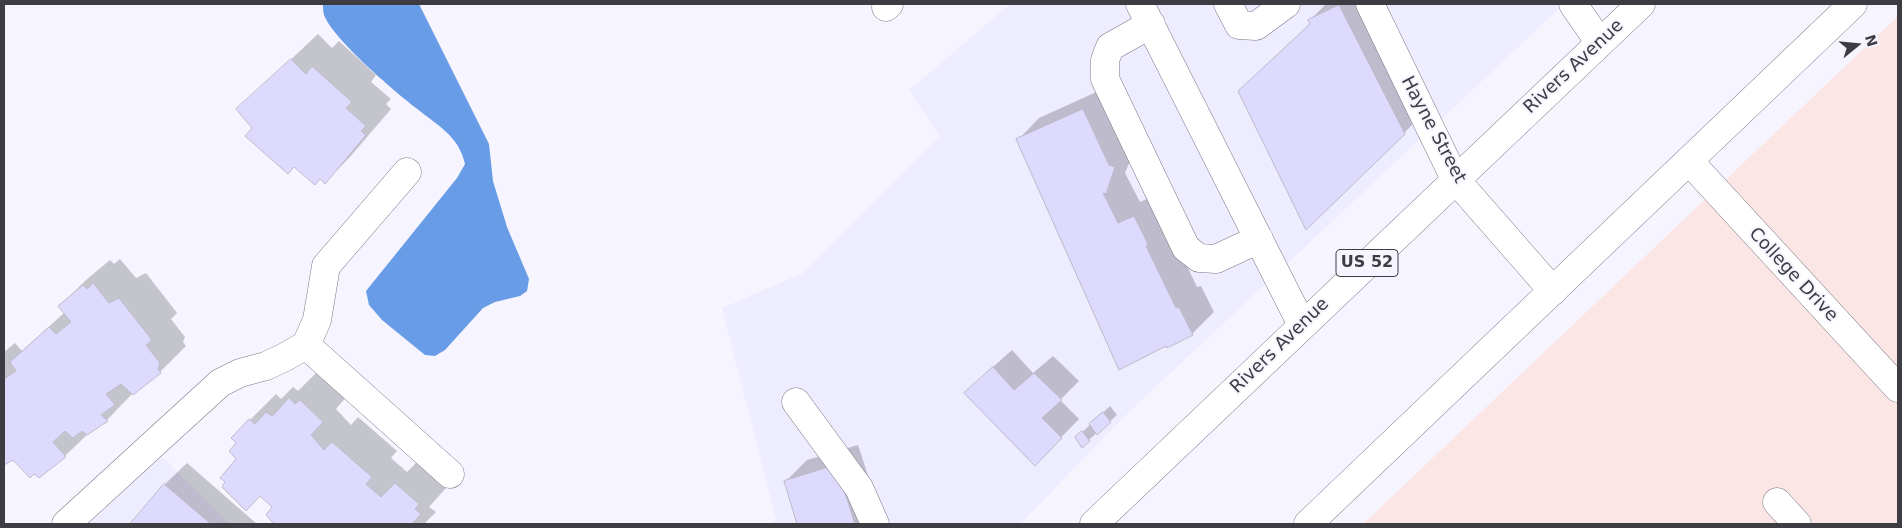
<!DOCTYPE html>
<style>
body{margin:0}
#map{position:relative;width:1902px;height:528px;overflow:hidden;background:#f6f5ff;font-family:"DejaVu Sans",sans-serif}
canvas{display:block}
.frame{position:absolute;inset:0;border:5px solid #3c3c42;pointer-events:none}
.north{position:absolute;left:1832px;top:20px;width:50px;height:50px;-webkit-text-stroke:4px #f6f5ff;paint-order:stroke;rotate:73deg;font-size:14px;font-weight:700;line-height:20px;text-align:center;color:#3c3c42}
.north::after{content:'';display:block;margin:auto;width:18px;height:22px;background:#3c3c42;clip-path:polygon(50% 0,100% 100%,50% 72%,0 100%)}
</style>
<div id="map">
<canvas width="1902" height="528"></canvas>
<div class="frame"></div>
<div class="north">N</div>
</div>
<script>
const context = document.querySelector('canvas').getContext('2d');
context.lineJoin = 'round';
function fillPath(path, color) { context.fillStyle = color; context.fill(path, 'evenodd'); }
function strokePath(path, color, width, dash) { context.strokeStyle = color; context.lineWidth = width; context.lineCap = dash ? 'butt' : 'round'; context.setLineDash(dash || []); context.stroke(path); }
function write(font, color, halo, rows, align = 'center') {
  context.font = font + ' "DejaVu Sans",sans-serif'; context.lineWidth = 4; context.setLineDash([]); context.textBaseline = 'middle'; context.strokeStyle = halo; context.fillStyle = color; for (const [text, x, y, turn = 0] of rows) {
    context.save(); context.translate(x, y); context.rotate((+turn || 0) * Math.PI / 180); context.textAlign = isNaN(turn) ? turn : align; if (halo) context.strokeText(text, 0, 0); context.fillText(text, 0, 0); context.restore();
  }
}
const built = new Path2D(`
 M1010,4h554l-434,407 -110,113h-249l5,-4 -54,-212 81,-35 137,-137 -31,-46z
 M151,446l79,78h-164z`);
const education = new Path2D(`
 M1898,16v508h-535l58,-55z`);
const water = new Path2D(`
 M323,4h96l70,140 4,37 14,46 22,52 -2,12 -7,5 -25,6 -12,6 -38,42 -10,6 -10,-1 -43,-35 -13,-15 -3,-14 91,-113 8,-14c-6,-28 -28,-39 -49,-56 -22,-17 -83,-69 -92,-93 -1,-3 -1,-8 -1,-11z`);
const shadow = new Path2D(`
 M1326,4h45l55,107 -22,22 -165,-42 72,-68 -1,-3z
 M318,34l14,14 7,-7 37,34 -5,7 20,17 -5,5 5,5 -41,48 -25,25 -71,-54 -16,-19z
 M1105,88l31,58 -11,27 15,29 16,-7 11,29 30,63 4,-1 13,26 -22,22 -174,-194 21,-22z
 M120,259l16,19 10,-5 31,40 -6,6 14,18 -2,5 3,4 -26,26 -28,22 -25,26 -16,11 -26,25 -52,2 -9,6v-112l11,-9 7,8 43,-39 -5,-6 26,-26 24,-20 4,4z
 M1012,350l21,23 20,-17 26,25 -19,19 19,19 -44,45 -51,-89z
 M316,373l6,6 4,-4 22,20 -12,14 15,16 7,-8 39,34 -6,7 16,14 14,-14 25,30 -17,19 7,5 -12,12h-148l-2,-18 -36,-47 -1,-16 -5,-5 44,-44 5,5 12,-12 5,4z
 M1110,406l7,9 -35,31 -6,-8z
 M858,445l26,79h-86l-13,-42 22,-22z
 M187,463l70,61h-125l33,-40z`);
const building = new Path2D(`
 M1339,5l66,129 -99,96 -68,-139 72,-67 -2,-4z
 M291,59l15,15 6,-8 40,36 -6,6 20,18 -5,5 5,4 -41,49 -5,-5 -5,6 -21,-18 -6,7 -43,-38 7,-8 -16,-19z
 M1083,109l26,56 6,2 -9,27 -3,-1 15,30 16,-7 12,24 2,5 -2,1 30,62 3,-1 14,28 -26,13 -1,-2 -47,24 -103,-231z
 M93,283l16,20 10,-5 33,42 -6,5 14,18 -2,6 3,4 -28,22 -12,-11 -15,10 9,11 -14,10 7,6 -21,14 -5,-4 -9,7 -8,-7 -12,11 13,15 -27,21 -5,-4 -4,4 -17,-18 -9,5v-86l12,-8 -6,-9 39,-35 7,7 15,-12 -13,-16 25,-21 4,4z
 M993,367l21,23 20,-17 28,27 -20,18 20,20 -27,28 -71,-73z
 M289,398l6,6 5,-4 23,22 -12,13 13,15 8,-8 40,35 -6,7 15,13 14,-14 24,21 -4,5 6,5 -9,10h-138l-8,-9 6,-8 -12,-11 -14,15 -24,-24 3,-5 -5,-4 16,-19 -7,-8 7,-8 -5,-5 18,-19 6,5 11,-12 6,4z
 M1103,412l8,10 -14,13 -8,-11z
 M1082,431l8,10 -8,7 -7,-11z
 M836,465l19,59h-58l-13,-43z
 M164,484l47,40h-81z`);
const minor = new Path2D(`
 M1140,4l162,321
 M1228,4l11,21 17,1 30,-22
 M1370,4l85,175 98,112
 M1573,4l27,39
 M886,7l3,-3
 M1151,24l-41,23 -5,13v19l81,169 13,10 17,1 43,-20
 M1689,161l209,227
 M306,345l144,129
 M796,402l63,86 16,36
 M1777,502l20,22
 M66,524l154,-141 20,-10 26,-7 19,-9 21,-12 11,-25 9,-54 81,-94`);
const major = new Path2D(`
 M1094,524l547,-520
 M1308,524l545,-520`);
const shields = [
 [1367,263,62]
];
const shieldNames = [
 ["US 52",1367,263]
];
const streetNames = [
 ["Rivers Avenue",1574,67,-43],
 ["Hayne Street",1433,130,62],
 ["College Drive",1793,275,47],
 ["Rivers Avenue",1280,346,-44]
];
fillPath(built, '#eeecff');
fillPath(education, '#fce6e5');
fillPath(water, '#689ce6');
fillPath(shadow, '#0003');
fillPath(building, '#dedafe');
strokePath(building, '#bcbbca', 1);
strokePath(minor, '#7a7886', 29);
strokePath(major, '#7a7886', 29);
strokePath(minor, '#fff', 28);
strokePath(major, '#fff', 28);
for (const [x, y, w] of shields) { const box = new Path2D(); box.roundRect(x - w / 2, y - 13.5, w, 27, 4); context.fillStyle = '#f6f5ff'; context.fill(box); strokePath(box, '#3c3c42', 1); }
write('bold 16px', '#3c3c42', null, shieldNames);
write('18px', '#3c3c42', '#f6f5ff', streetNames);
</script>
